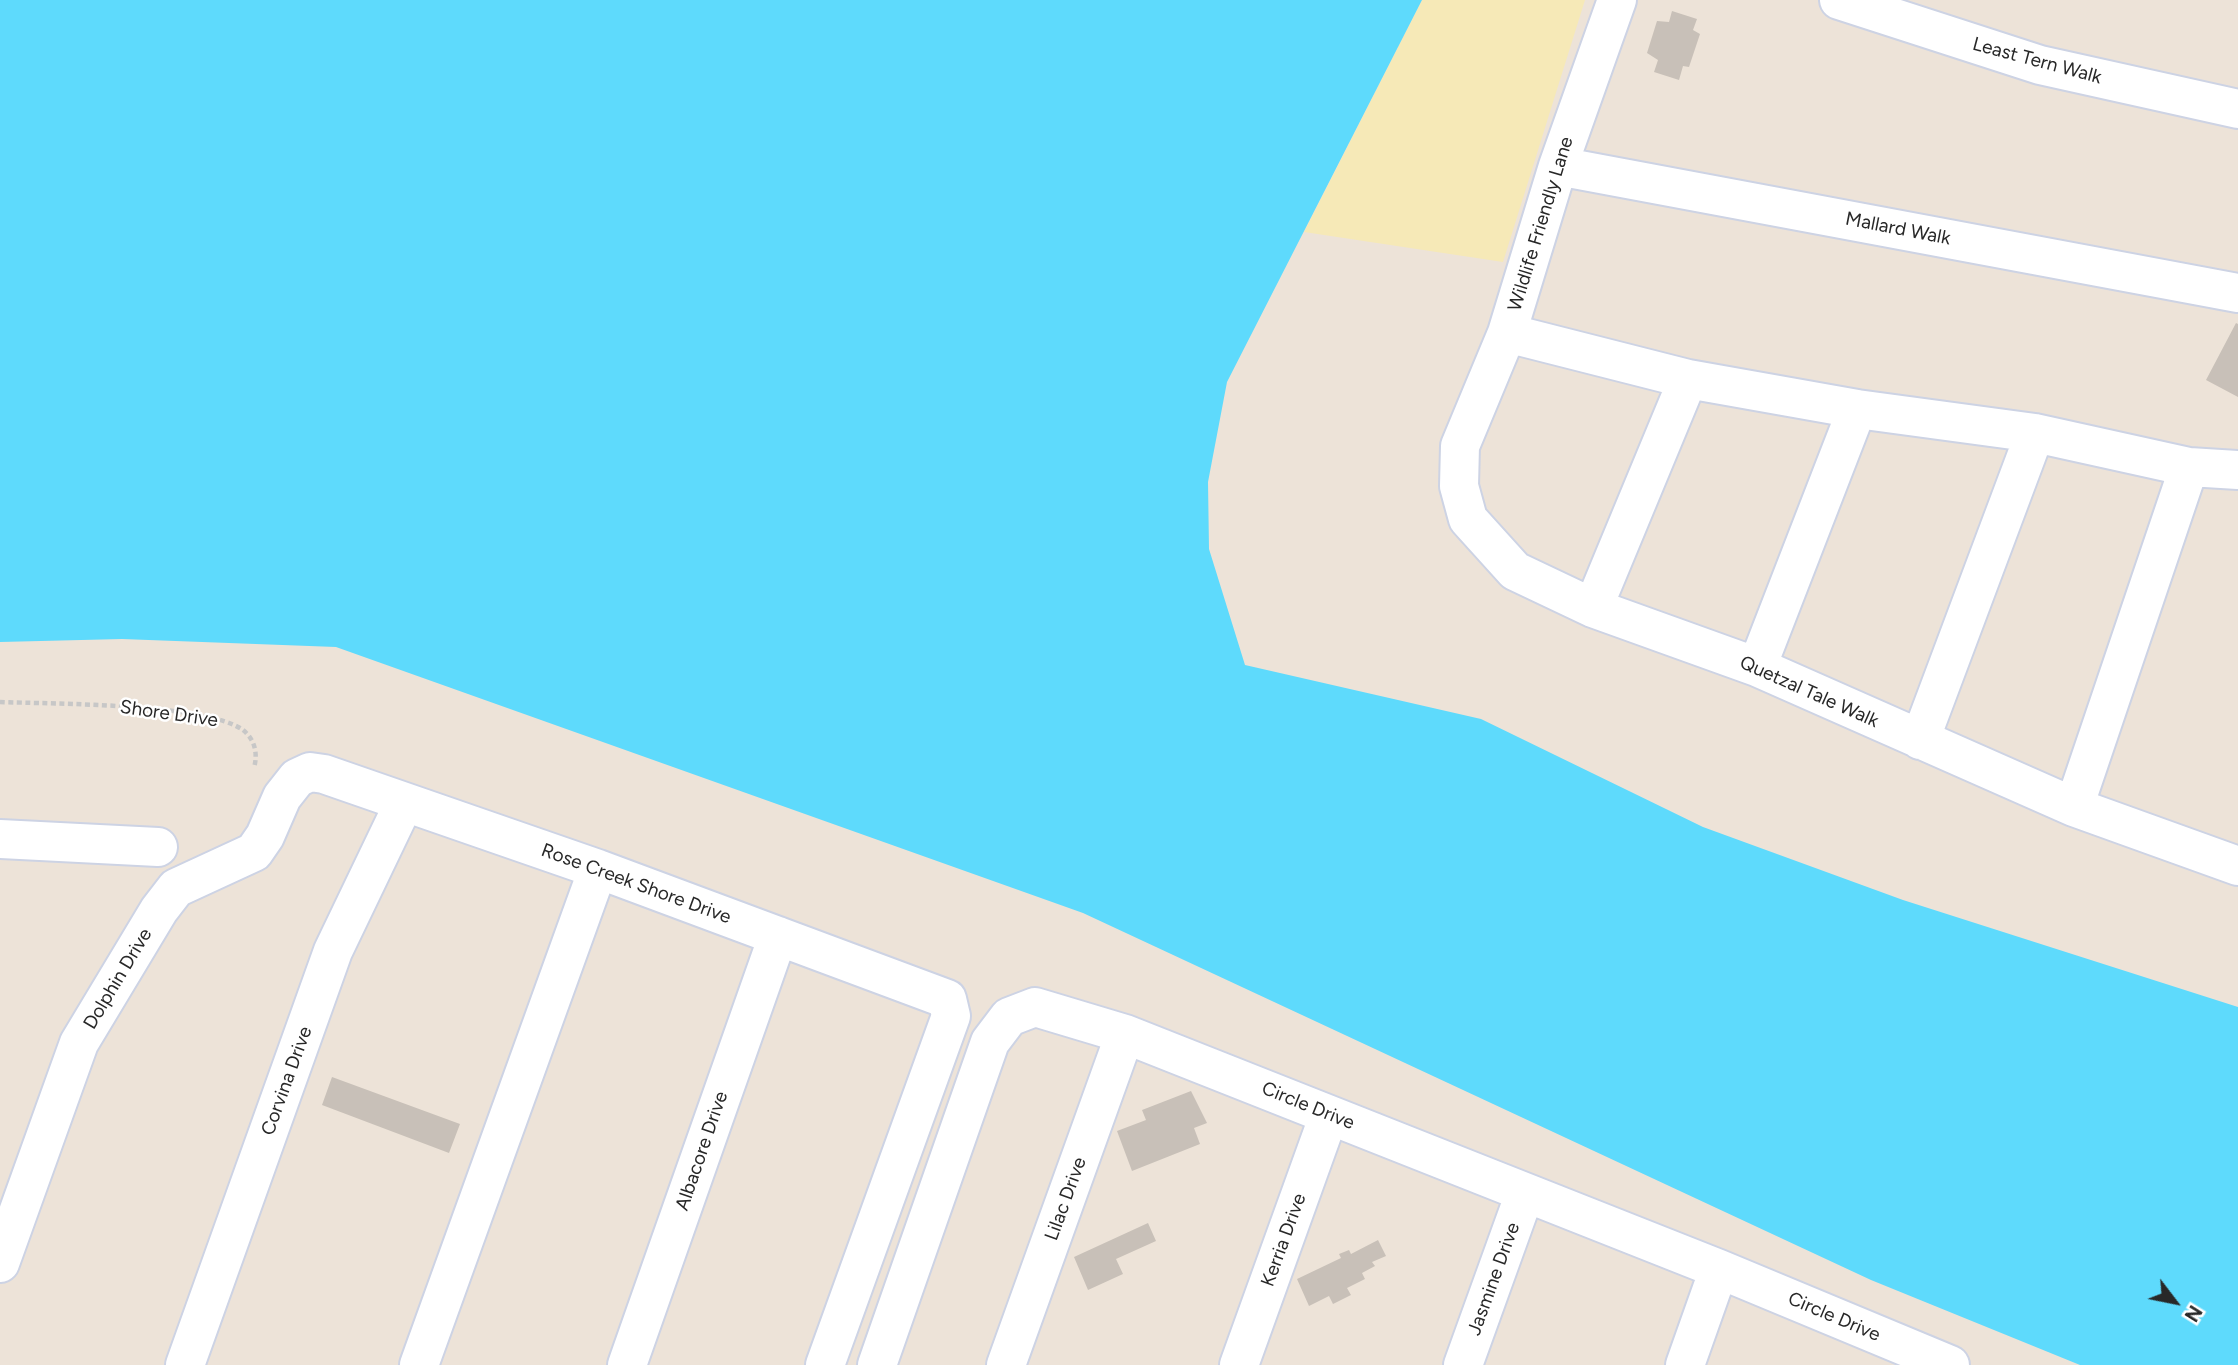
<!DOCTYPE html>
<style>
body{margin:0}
#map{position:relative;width:2238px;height:1365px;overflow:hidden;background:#ede3d8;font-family:Figtree,sans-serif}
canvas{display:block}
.north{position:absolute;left:2140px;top:1267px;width:70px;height:70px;-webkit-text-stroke:5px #fff;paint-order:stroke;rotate:122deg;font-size:19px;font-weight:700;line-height:28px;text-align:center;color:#282828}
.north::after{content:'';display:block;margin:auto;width:24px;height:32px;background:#282828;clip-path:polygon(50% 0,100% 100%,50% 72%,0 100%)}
</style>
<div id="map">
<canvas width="2238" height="1365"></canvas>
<div class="north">N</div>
</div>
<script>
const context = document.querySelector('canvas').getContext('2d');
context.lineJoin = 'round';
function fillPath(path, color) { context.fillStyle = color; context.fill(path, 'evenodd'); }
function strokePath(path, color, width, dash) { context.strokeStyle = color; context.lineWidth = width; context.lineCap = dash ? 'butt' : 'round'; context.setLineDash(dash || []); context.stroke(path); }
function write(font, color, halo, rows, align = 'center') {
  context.font = font + ' Figtree,sans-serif'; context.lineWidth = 5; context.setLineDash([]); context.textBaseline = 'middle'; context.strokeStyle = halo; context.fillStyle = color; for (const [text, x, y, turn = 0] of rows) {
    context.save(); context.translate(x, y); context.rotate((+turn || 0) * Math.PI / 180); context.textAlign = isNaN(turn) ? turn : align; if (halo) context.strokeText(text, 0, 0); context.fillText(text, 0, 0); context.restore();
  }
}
const sand = new Path2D(`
 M1422,0h163l-82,262 -199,-30z`);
const water = new Path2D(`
 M0,0h1422l-195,382 -19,100 1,67 36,116 236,54 222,108 200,73 335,107v358h-158l-209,-85 -788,-367 -747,-266 -214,-8 -122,3z`);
const building = new Path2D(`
 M1672,11l25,8 -4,11 7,4 -11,33 -6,-1 -4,14 -25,-8 4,-12 -11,-7 10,-32 12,1z
 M2236,323l2,1v73l-32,-17z
 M332,1077l128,47 -11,29 -127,-48z
 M1191,1091l16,32 -13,5 6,16 -68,27 -15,-40 29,-11 -4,-10z
 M1148,1223l8,18 -40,18 7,15 -35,16 -14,-33z
 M1378,1240l8,16 -14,6 3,4 -13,7 3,6 -18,9 4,7 -18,9 -4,-8 -20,10 -12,-27 44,-21 -2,-4 10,-4 2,4z`);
const path = new Path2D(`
 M0,702c52,2 205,1 243,28 12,10 15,23 11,38`);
const minor = new Path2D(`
 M1617,0l-59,166 -51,167 -47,113 -1,40 9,33 47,52 78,37 164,59 317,140 164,59
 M1839,0l201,65 198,44
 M1558,166l680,127
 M1507,333l181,46 169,30 178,24 154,34 49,3
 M1593,608l95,-229
 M1757,667l100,-258
 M1920,740l115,-307
 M2074,807l115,-340
 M0,839l158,8
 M0,1263l79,-220 80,-133 17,-22 78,-36 11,-16 17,-39 15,-19 13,-6 14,2 274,95 349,130 4,17 -126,349
 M185,1365l148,-414 71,-148
 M419,1365l179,-496
 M627,1365l151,-429
 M877,1365l113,-323 19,-25 26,-10 90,27 594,235 231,96
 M1006,1365l119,-331
 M1239,1365l90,-250
 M1463,1365l62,-172
 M1685,1365l34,-96`);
const streetNames = [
 ["Least Tern Walk",2037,61,15],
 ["Wildlife Friendly Lane",1541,224,-73],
 ["Mallard Walk",1898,229,11],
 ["Quetzal Tale Walk",1809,692,24],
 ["Shore Drive",169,714,8],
 ["Rose Creek Shore Drive",636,884,20],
 ["Dolphin Drive",118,979,-59],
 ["Corvina Drive",287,1081,-70],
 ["Circle Drive",1308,1106,22],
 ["Albacore Drive",702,1151,-71],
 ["Lilac Drive",1066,1199,-70],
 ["Kerria Drive",1284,1240,-70],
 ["Jasmine Drive",1494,1279,-70],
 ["Circle Drive",1834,1317,23]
];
fillPath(sand, '#f6e9b7');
fillPath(water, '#5edafc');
fillPath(building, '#c8c0b8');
strokePath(minor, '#cdd3e4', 42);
strokePath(path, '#c7c7c7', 4.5, [5, 3.5]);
strokePath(minor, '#fff', 38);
write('19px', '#282828', '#fff', streetNames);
</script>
